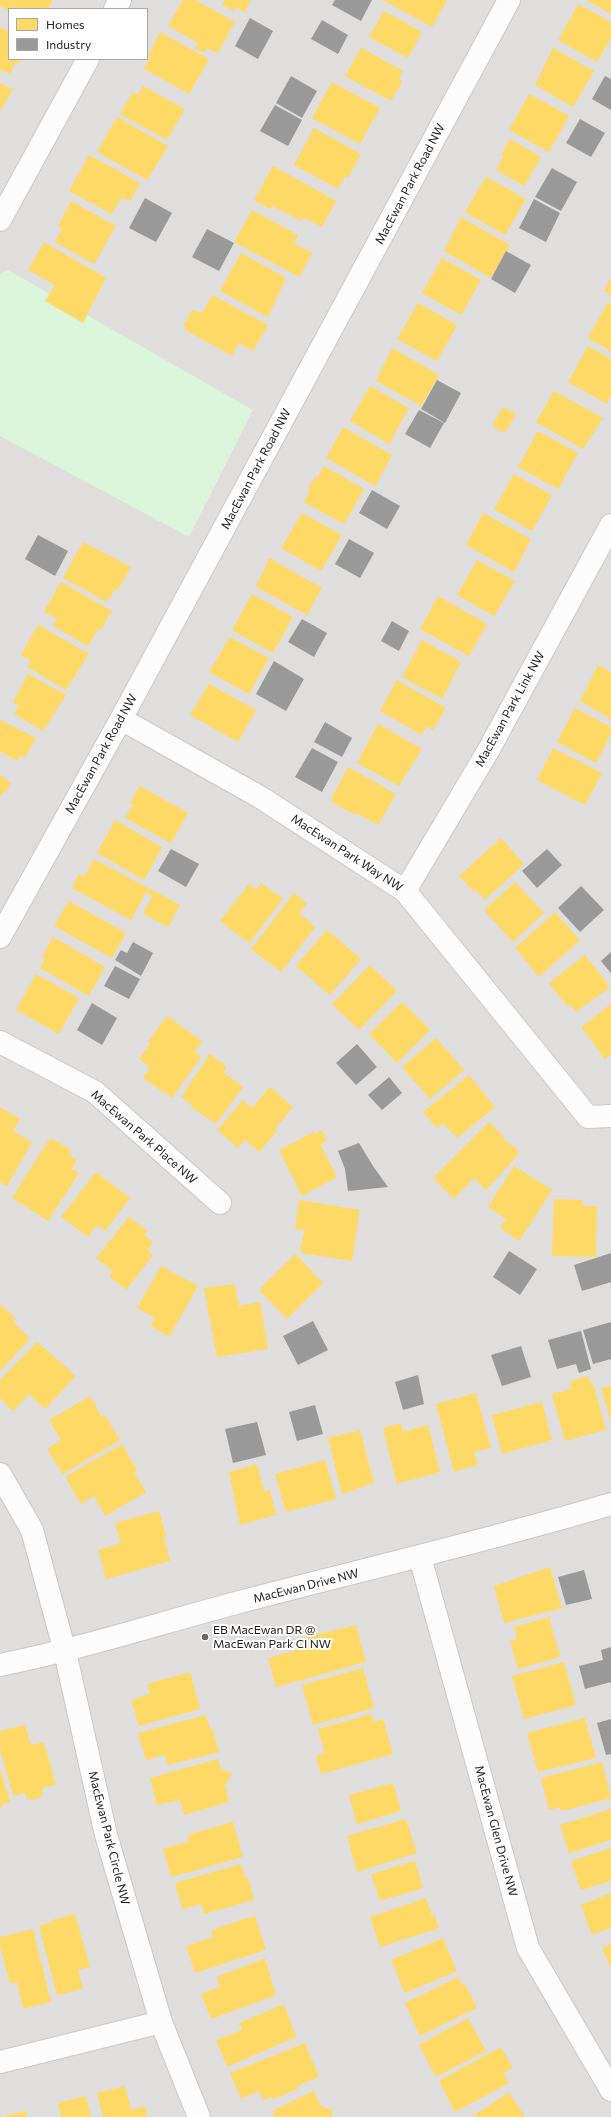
<!DOCTYPE html>
<style>
body{margin:0}
#map{position:relative;width:611px;height:2117px;overflow:hidden;background:#f0eeeb;font-family:Commissioner,sans-serif}
canvas{display:block}
.legend{position:absolute;left:8px;top:8px;width:140px;height:52px;box-sizing:border-box;background:#fff;border:1px solid #a7a7a7;margin:0;padding:5px 7px;list-style:none;font-size:12px;color:#222}
.legend li{display:flex;align-items:center;gap:8px;height:20px}
.legend b{width:20px;border:1px solid #a7a7a7}
</style>
<div id="map">
<canvas width="611" height="2117"></canvas>
<ul class="legend">
<li><b style="height:11px;background:#ffd966"></b>Homes</li>
<li><b style="height:11px;background:#999"></b>Industry</li>
</ul>
</div>
<script>
const context = document.querySelector('canvas').getContext('2d');
context.lineJoin = 'round';
function fillPath(path, color) { context.fillStyle = color; context.fill(path, 'evenodd'); }
function strokePath(path, color, width, dash) { context.strokeStyle = color; context.lineWidth = width; context.lineCap = dash ? 'butt' : 'round'; context.setLineDash(dash || []); context.stroke(path); }
function write(font, color, halo, rows, align = 'center') {
  context.font = font + ' Commissioner,sans-serif'; context.lineWidth = 4; context.setLineDash([]); context.textBaseline = 'middle'; context.strokeStyle = halo; context.fillStyle = color; for (const [text, x, y, turn = 0] of rows) {
    context.save(); context.translate(x, y); context.rotate((+turn || 0) * Math.PI / 180); context.textAlign = isNaN(turn) ? turn : align; if (halo) context.strokeText(text, 0, 0); context.fillText(text, 0, 0); context.restore();
  }
}
const residential = new Path2D(`
 M0,0h611v2117h-611zM9,9h138v50h-138z`);
const park = new Path2D(`
 M8,270l245,140 -64,127 -189,-101v-162z`);
const homes = new Path2D(`
 M0,0h53l-5,9h-39v2l-9,-5z
 M183,0h12l40,22 -17,31 -11,-5 -3,5 -9,-5 3,-5 -30,-17z
 M225,0h26l-6,12 -9,-5 -2,4 -12,-6z
 M383,0h64l-15,27z
 M586,0h25v14z
 M578,4l33,18v16l-14,24 -39,-22z
 M384,11l38,21 -14,26 -39,-21z
 M0,27l9,5v27h12l-3,6 -3,-2 -5,11 -10,-5z
 M160,32l49,27 -20,35 -45,-25 6,-12 -2,-1z
 M361,48l42,23 -4,8 3,3 -11,19 -46,-25z
 M553,48l41,23 -21,36 -38,-22z
 M332,82l48,26 -20,36 -48,-26z
 M0,83l13,7 -13,21z
 M143,86l42,23 -18,31 -47,-26 13,-22 5,3z
 M529,94l40,22 -20,36 -40,-22z
 M117,117l51,29 -21,34 -50,-28z
 M314,128l47,26 -13,24 -3,-2 -7,13 -44,-24z
 M510,139l31,18 -17,29 -28,-16 8,-14 -3,-1z
 M89,155l51,28 -10,18 -8,-4 -10,17 -43,-23z
 M273,166l63,35 -14,26 -18,-9 -4,2 -28,-14 -2,3 -16,-9z
 M486,177l40,22 -21,36 -40,-23z
 M71,201l45,25 -22,38 -39,-22 7,-14 -4,-2z
 M252,210l46,25 -4,8 18,10 -13,24 -65,-35z
 M461,217l49,28 -19,33 -47,-27z
 M44,242l62,36 -23,45 -38,-22 10,-16 -27,-15z
 M241,253l45,25 -18,39 -48,-26z
 M442,258l39,22 -20,35 -39,-22z
 M611,278v17l-7,-4z
 M212,295l56,30 -15,26 -14,-8 -7,13 -47,-26 1,-2 -3,-2 9,-16 10,3z
 M608,302l3,2v47l-23,-13z
 M418,303l39,22 -20,36 -40,-22z
 M588,346l23,13v37l-4,8 -39,-22z
 M392,348l47,27 -18,31 -45,-25z
 M370,386l39,22 -20,36 -39,-23z
 M554,391l49,27 -20,31 -47,-27z
 M503,407l13,7 -11,19 -13,-7z
 M343,427l49,28 -17,31 -49,-28z
 M538,431l40,22 -20,36 -40,-22z
 M324,466l40,23 -20,35 -40,-22 6,-12 -2,-2 7,-11 2,1z
 M514,474l38,21 -20,36 -38,-22z
 M302,513l40,22 -21,36 -40,-23z
 M483,513l48,26 -17,33 -48,-27z
 M83,542l48,25 -13,23 -3,-1 -8,13 -44,-24z
 M269,558l53,30 -15,27 -51,-28z
 M477,560l38,21 -21,35 -37,-21z
 M61,582l51,29 -11,19 -2,-2 -11,18 -35,-20 4,-7 -13,-8z
 M252,594l41,23 -20,36 -41,-23z
 M438,596l49,28 -18,32 -49,-27z
 M38,625l51,29 -23,36 -39,-23 4,-6 -10,-6z
 M230,637l39,21 -20,36 -40,-22z
 M422,640l39,22 -19,37 -40,-22z
 M598,665l13,7v47l-31,-18z
 M28,674l38,21 -23,36 -29,-17 5,-8 -6,-4z
 M397,680l49,28 -13,22 -7,-4 -4,9 -42,-24z
 M209,684l47,26 -18,32 -48,-27z
 M575,708l36,19v7l-15,29 -39,-21z
 M0,720l36,18 -11,20 -5,-3 -3,6 -17,-10z
 M378,724l44,25 -23,37 -42,-23z
 M553,748l49,25 -17,32 -48,-25z
 M348,767l48,27 -18,31 -22,-12 -1,2 -25,-14z
 M0,775l11,8 -6,10 -2,-1 -3,5z
 M140,786l48,27 -17,30 -46,-25 8,-13 -3,-2z
 M115,820l47,27 -18,33 -47,-27z
 M501,838l23,26 -39,36 -9,-10 -2,2 -15,-16z
 M94,859l86,46 -12,22 -25,-13 9,-18 -6,-4 -15,28 -59,-32 7,-14 5,3z
 M515,882l29,31 -31,29 -29,-32z
 M261,883l22,16 -34,44 -29,-22 29,-37 7,6z
 M294,893l13,10 -8,10 16,14 -34,45 -30,-23z
 M69,901l57,32 -14,25 -58,-32z
 M555,912l25,28 -41,37 -24,-29z
 M327,930l34,29 -31,36 -34,-29z
 M53,937l52,30 -16,29 -49,-28 5,-9 -3,-2z
 M585,955l25,32 -34,25 -6,-8 -2,3 -19,-24z
 M370,965l27,26 -38,39 -27,-26z
 M36,974l43,24 -20,36 -43,-24z
 M402,1002l28,28 -33,33 -28,-29z
 M611,1004v50l-6,5 -24,-32z
 M167,1016l35,25 -7,11 6,5 -29,41 -29,-20 7,-11 -11,-8 11,-15 -2,-2z
 M436,1038l28,32 -34,29 -28,-32z
 M210,1054l17,13 -4,5 20,15 -27,37 -25,-17 1,-2 -11,-8z
 M469,1075l26,32 -38,31 -14,-15 -6,5 -14,-16z
 M270,1087l23,20 -18,22 2,2 -18,21 -14,-12 -7,8 -21,-18 26,-30 9,8z
 M0,1107l20,12 -7,12 19,11 -25,44 -7,-4z
 M489,1122l15,15 -1,2 15,11v5l-32,35 -12,-12 -20,21 -21,-21z
 M322,1130l5,11 -7,3 17,33 -35,19 -23,-46 35,-18 1,2z
 M51,1138l20,12 -2,5 8,5 -5,9 7,4 -31,48 -36,-23 36,-57 1,1z
 M514,1166l38,24 -33,51 -19,-13 6,-9 -18,-12z
 M96,1172l34,26 -25,33 -8,-6 -9,12 -27,-20z
 M554,1199l29,1 -1,6h15l-1,51 -44,-1z
 M299,1200l61,10 -8,51 -51,-8 1,-3 -2,-1 5,-19 -10,-1z
 M129,1217l19,14 -4,4 9,7 -6,8 6,5 -27,35 -17,-14 4,-5 -17,-13z
 M295,1254l28,29 -36,36 -28,-29z
 M161,1266l37,20 -29,51 -18,-11 4,-8 -18,-10z
 M235,1284l4,22 21,-4 8,47 -51,8 -13,-69z
 M0,1304l16,15 -3,3 17,17 -30,32z
 M37,1342l39,34 -31,33 -16,-15 -16,17 -13,-13v-18z
 M588,1376l2,7h3l13,47 -41,11 -13,-47 19,-5 -1,-8z
 M611,1386v35l-10,-33z
 M476,1393l15,55 -17,4 4,13 -24,7 -18,-68z
 M90,1396l12,21 3,-2 15,25 -57,34 -16,-25 14,-9 -12,-20z
 M542,1402l10,38 -50,14 -10,-39z
 M401,1423l2,9 25,-7 12,47 -43,12 -14,-56z
 M360,1430l14,53 -32,11 -14,-56z
 M122,1444l15,26 -3,2 12,20 -41,24 -11,-20 -13,8 -16,-27z
 M325,1460l11,39 -50,13 -11,-38z
 M257,1464l7,28 6,-2 6,25 -36,10 -11,-53z
 M159,1511l7,25 -2,1 6,24 -64,18 -8,-29 23,-7 -6,-20z
 M550,1567l12,41 -58,15 -10,-37z
 M549,1617l11,40 -42,12 -8,-28 7,-2 -3,-12z
 M356,1625l10,37 -90,25 -8,-29 32,-9 -2,-10z
 M564,1662l12,43 -52,14 -12,-43z
 M363,1668l11,40 -61,17 -11,-40z
 M190,1672l10,37 -61,17 -8,-26 19,-6 -3,-10z
 M371,1714l3,8 9,-3 10,35 -72,20 -5,-18 9,-3 -7,-24z
 M206,1715l4,14 2,-1 7,24 -51,13 -3,-10 -19,5 -8,-27z
 M585,1718l11,40 -58,14 -11,-39z
 M25,1725l6,20 13,-3 12,43 -14,3 1,4 -3,6 -8,2 -6,-3 -1,-4 -12,3 -13,-47v-18z
 M218,1759l2,9 12,6 -7,11 4,17 -45,13 -4,-15 -23,5 -7,-27z
 M602,1762l9,36 -49,13 -2,-4 -11,3 -8,-32z
 M0,1768l10,34 -7,2 -3,5z
 M393,1783l8,28 -44,13 -8,-29z
 M611,1809v31l-42,13 -9,-28z
 M406,1819l11,34 -60,19 -10,-36z
 M233,1822l10,35 -72,20 -8,-28 27,-8 -3,-6z
 M611,1848v33l-30,9 -10,-29z
 M415,1861l8,27 -43,13 -9,-27z
 M241,1864l4,14 3,-1 6,23 -50,14 -3,-10 -19,5 -7,-26z
 M611,1893v35l-19,7 -11,-30z
 M426,1898l6,18 3,-1 4,13 -59,19 -10,-30z
 M75,1914l15,53 -12,3 5,19 -26,6 -18,-69 14,-4 -1,-2z
 M255,1916l11,34 -71,23 -9,-27 27,-9 -2,-6 9,-4z
 M33,1929l18,73 -28,7 -6,-27 -7,2 -10,-39v-8z
 M443,1938l14,33 -52,22 -14,-33z
 M611,1944v24l-9,-20z
 M265,1958l11,37 -65,24 -10,-25 19,-7 -3,-10z
 M458,1977l4,8 3,-1 12,24 -57,28 -15,-33z
 M282,2005h2l6,15 6,17 -69,30 -11,-27 26,-10 -3,-7z
 M468,2018l18,33 -50,26 -17,-32z
 M305,2043l14,34 -22,9 1,3 -25,10 -1,-2 -9,3 -4,-9 -18,8 -11,-26z
 M501,2047l12,21 -10,5 6,10 -54,29 -16,-31z
 M125,2086l6,24 14,-4 2,11h-44l-6,-24z
 M314,2091l7,15 12,4 -2,7h-56l-3,-6z
 M509,2092l16,25h-53l12,-8z
 M86,2096l5,21h-30l-3,-14z
 M26,2111l1,6h-22l-1,-1z`);
const industry = new Path2D(`
 M335,0h37l-11,21 -29,-16z
 M250,18l23,13 -15,28 -23,-13z
 M322,20l26,15 -10,19 -27,-15z
 M291,76l26,15 -15,27 -26,-15z
 M605,76l6,3v31l-19,-11z
 M275,105l27,15 -14,26 -28,-15z
 M580,119l25,14 -14,24 -25,-14z
 M552,168l25,14 -16,29 -26,-14z
 M145,198l27,15 -16,29 -27,-14z
 M534,199l26,14 -14,29 -27,-14z
 M207,229l27,14 -15,28 -27,-14z
 M506,251l25,14 -16,28 -24,-14z
 M437,380l24,13 -16,30 -24,-14z
 M419,410l25,13 -14,25 -25,-14z
 M372,490l28,16 -13,23 -28,-16z
 M38,535l30,16 -13,25 -30,-17z
 M349,539l25,14 -14,25 -25,-14z
 M302,619l25,14 -13,24 -26,-15z
 M392,621l17,10 -10,20 -18,-10z
 M274,661l30,18 -18,32 -30,-17z
 M325,722l27,16 -10,19 -28,-15z
 M312,748l26,14 -16,30 -27,-15z
 M171,849l28,15 -13,23 -28,-16z
 M547,849l15,16 -25,23 -15,-17z
 M581,886l23,24 -24,22 -22,-24z
 M133,942l20,11 -12,23 -26,-16 6,-10 6,3z
 M611,952v21l-10,-12z
 M115,966l25,13 -11,20 -25,-13z
 M92,1003l25,15 -15,27 -25,-15z
 M357,1044l20,23 -21,18 -20,-22z
 M389,1077l13,16 -20,17 -14,-15z
 M359,1143l14,23 15,21 -40,4 -3,-22 -7,-18z
 M509,1251l28,18 -17,26 -27,-18z
 M611,1253v29l-29,9 -8,-26z
 M313,1321l15,29 -30,15 -15,-29z
 M611,1322v37l-18,5 -10,-34z
 M581,1331l10,38 -12,4 -3,-9 -19,5 -9,-29z
 M521,1346l10,31 -29,9 -11,-31z
 M418,1375l6,29 -21,6 -8,-28z
 M315,1405l8,29 -26,7 -8,-29z
 M257,1422l9,33 -33,8 -8,-34z
 M584,1570l8,29 -26,6 -8,-28z
 M611,1647v35l-26,7 -6,-23 24,-6 -2,-10z
 M611,1719v35l-5,1 -9,-32z`);
const minor = new Path2D(`
 M115,9l5,-9
 M0,220l88,-161
 M121,719l139,78 145,94 183,226 23,-1
 M405,891l83,-140 123,-226
 M0,937l121,-218 388,-719
 M0,1042l95,50 125,111
 M0,1474l32,56 33,122 41,183 55,187
 M420,1557l108,391 83,142
 M0,1665c80,-16 157,-41 236,-62 125,-33 251,-62 375,-99
 M0,2062l161,-40 38,95`);
const markers = [
 [205,1637,4,"#6a6968"]
];
const streetNames = [
 ["MacEwan Park Road NW",410,184,-62],
 ["MacEwan Park Road NW",256,469,-62],
 ["MacEwan Park Link NW",510,709,-61],
 ["MacEwan Park Road NW",101,754,-61],
 ["MacEwan Park Way NW",347,853,33],
 ["MacEwan Park Place NW",144,1137,41],
 ["MacEwan Drive NW",306,1586,-14],
 ["MacEwan Glen Drive NW",496,1831,75],
 ["MacEwan Park Circle NW",109,1838,76]
];
const poiNames = [
 ["EB MacEwan DR @",213,1630],
 ["MacEwan Park CI NW",213,1644]
];
fillPath(residential, '#dfdedc');
fillPath(park, '#daf5da');
fillPath(homes, '#ffd966');
fillPath(industry, '#999');
strokePath(minor, '#c9c8c7', 24);
strokePath(minor, '#fdfcfc', 22);
for (const [x, y, r, color] of markers) { const dot = new Path2D(); dot.arc(x, y, r, 0, 2 * Math.PI); context.fillStyle = color; context.fill(dot); strokePath(dot, '#fff', 1.5); }
write('12px', '#222', '#fff', streetNames);
write('12px', '#222', '#fff', poiNames, 'left');
</script>
